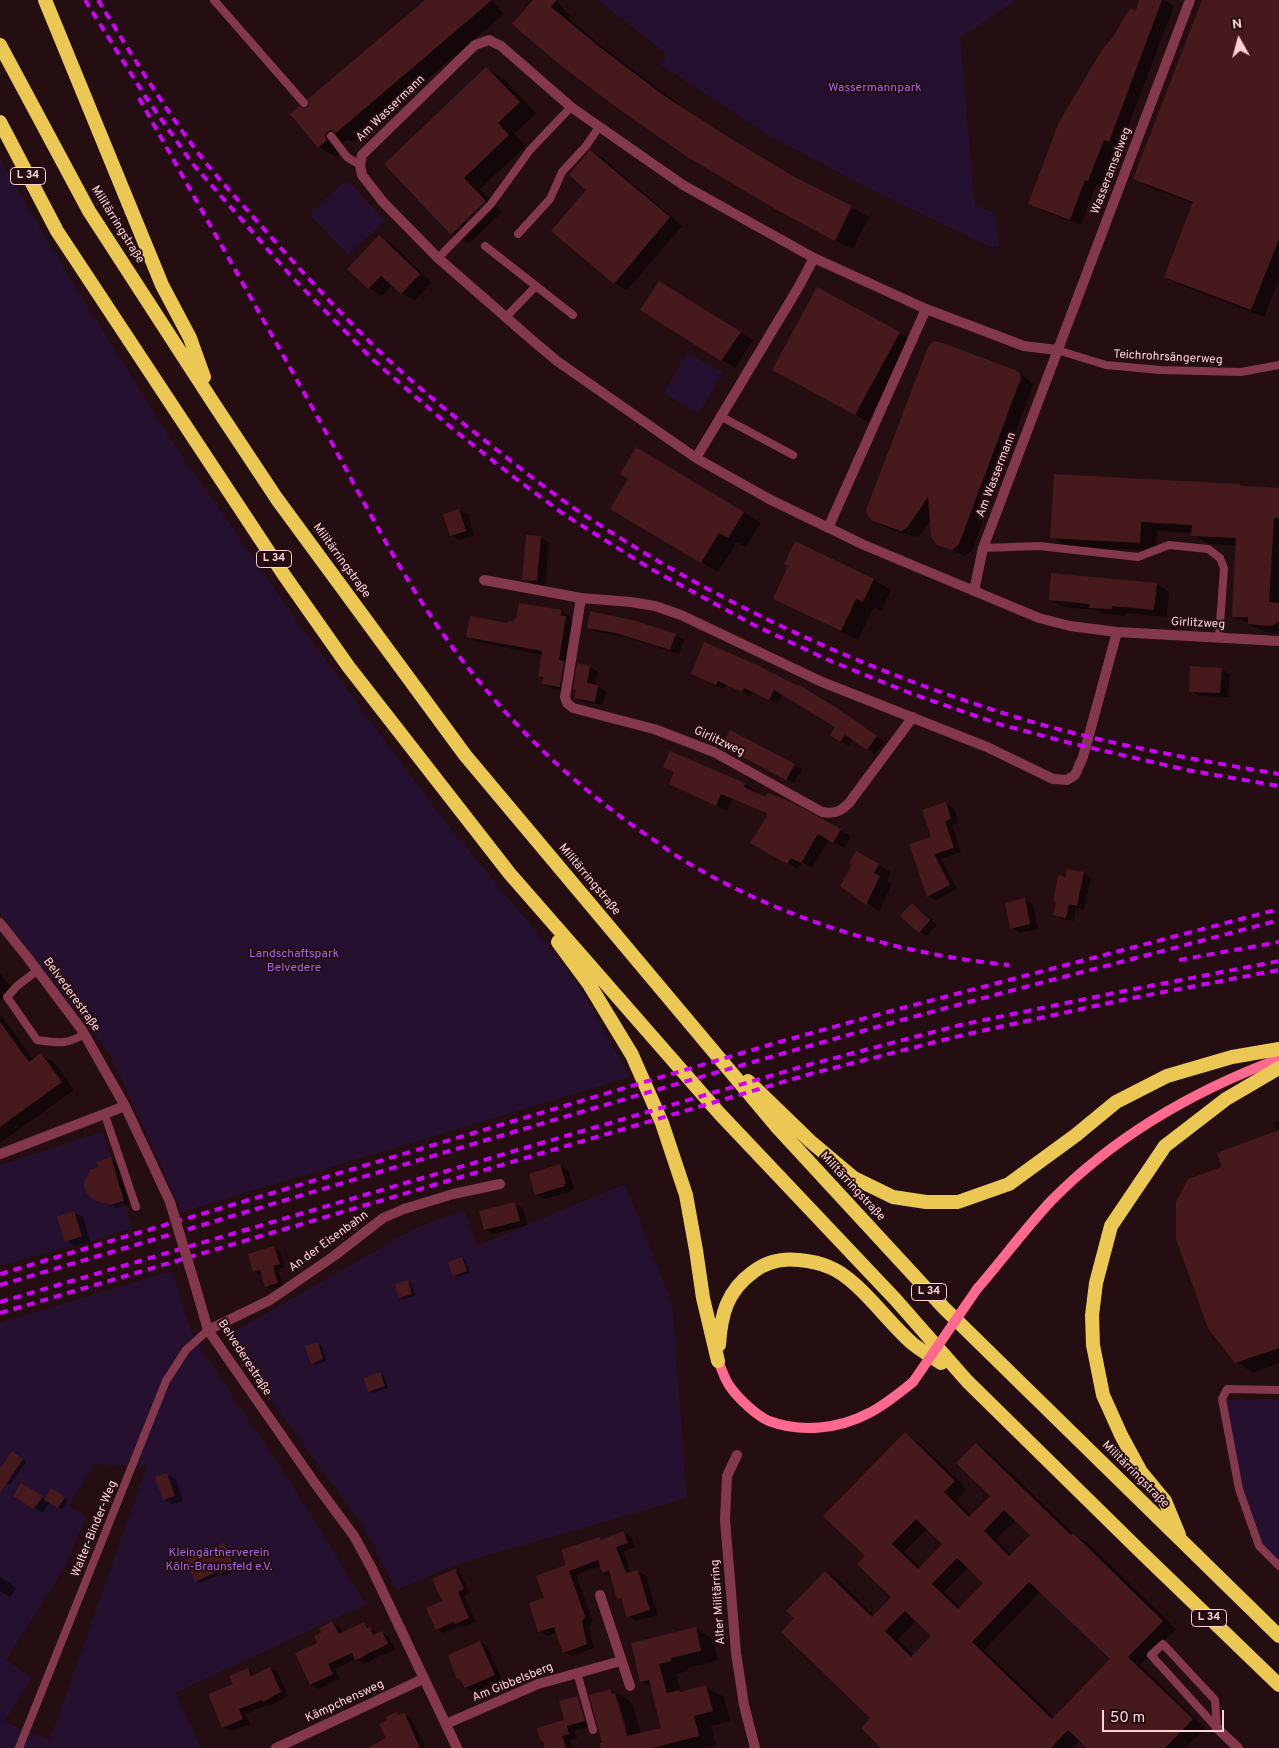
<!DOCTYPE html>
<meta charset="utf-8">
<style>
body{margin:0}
#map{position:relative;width:1279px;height:1748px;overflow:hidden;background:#250e11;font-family:Overpass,sans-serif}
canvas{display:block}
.north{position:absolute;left:1214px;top:15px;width:50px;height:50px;-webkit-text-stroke:4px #250e11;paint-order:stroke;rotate:353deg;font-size:14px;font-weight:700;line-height:20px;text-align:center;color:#ffd2d9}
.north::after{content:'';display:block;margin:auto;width:18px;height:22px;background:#ffd2d9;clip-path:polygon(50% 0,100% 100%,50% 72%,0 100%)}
.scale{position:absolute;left:1102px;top:1710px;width:122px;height:22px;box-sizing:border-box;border:2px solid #ffd2d9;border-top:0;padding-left:6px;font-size:15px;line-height:18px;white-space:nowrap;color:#ffd2d9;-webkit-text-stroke:4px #250e11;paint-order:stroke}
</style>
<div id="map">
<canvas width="1279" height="1748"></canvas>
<div class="north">N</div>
<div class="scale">50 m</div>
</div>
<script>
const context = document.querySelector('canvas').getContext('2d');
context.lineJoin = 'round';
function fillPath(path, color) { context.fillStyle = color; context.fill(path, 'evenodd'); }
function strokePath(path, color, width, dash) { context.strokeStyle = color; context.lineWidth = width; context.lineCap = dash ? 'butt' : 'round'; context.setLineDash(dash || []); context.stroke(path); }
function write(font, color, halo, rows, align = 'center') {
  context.font = font + ' Overpass,sans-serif'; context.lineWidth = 4; context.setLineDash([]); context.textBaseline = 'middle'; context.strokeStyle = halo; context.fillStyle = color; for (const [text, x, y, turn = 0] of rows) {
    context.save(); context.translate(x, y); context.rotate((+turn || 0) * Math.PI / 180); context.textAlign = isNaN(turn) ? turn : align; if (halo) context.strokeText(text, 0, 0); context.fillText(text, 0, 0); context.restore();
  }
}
const green = new Path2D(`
 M598,0h418l-56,38 15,168 20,7 4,34h-9l-128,-62 -95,-51 -107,-70 8,-9z
 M0,159l50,86 119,192 131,188 138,188 137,166 55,98 -448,135 -71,-156 -111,-143z
 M343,183h6l4,3 32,35 -37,34 -39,-41z
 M687,353l36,19 -24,41 -35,-20z
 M103,1132l8,25 -15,5 12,40 1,4 15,-5 8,28 -132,37v-101z
 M625,1184l47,120 15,194 -230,66 -61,26 -34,-66 -115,-156 -17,-34 184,-105 50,-19 13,36z
 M172,1271l21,65 91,136 82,132 -191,89 26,55h-201v-425zM90,1464l57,2 -97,274 -46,-18 28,-44 -26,-18 58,-91 22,-53 -17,-10 23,-38z
 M1279,1399v167l-20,-20 -20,-57 -13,-89z`);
const shadow = new Path2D(`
 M427,0h65l12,14 -150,128 -5,-2 -4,1 -3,6 2,3 -8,7 -17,-10 -11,-38z
 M534,0h17l7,3 12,12 -2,3 32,27 84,63 74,48 111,61 -16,32 -57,-29z
 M1141,0h23l10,6 -54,142 -5,-2 -15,40 -4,-1 -15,40 -40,-15 -11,-7 107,-190z
 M1204,0h75v279l-15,38 -85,-33 -13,-8 28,-72 -47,-18 -12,-8z
 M487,69l17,10 32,34 -22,21 12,12 -46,43 22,23 -33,32 -17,-10z
 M591,151l13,8 78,67 -55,64 -13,-7 -26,-93z
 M379,237l13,7 40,39 -18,18 -12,-8 -10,-8 -10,11 -13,-8z
 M672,290l81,50 -18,28 -93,-58z
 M899,333l13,8 -44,81 -82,-45z
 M1015,371l13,8 5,6 -61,166 -7,5 -30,-14 -4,-23 -11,16 -5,2 -29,-10 -14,-8z
 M654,458l107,65 -15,24 -9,-5 -19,30 -17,-10 -71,-84z
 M1242,487l37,2v144l-14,-1 -32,-16 4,-70 -28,-2 -16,-9v-2l-36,-2 -1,20 -89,-4 -16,-10z
 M459,510l9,5 6,20 -15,5 -8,-5z
 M540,538l9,4 -4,43 -13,-1 -8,-5z
 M795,543l79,37 17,10 -10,21 -7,-4 -16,33 -66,-32 -18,-10 16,-32z
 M1157,584l12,8 -2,25 -42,-4v3l-22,-2 -8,-4 -32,-3 -13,-8z
 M520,604l41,7 10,6v4l5,2 -6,69 -17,-3 -10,-6 1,-4 -5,-3 4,-21 -66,-13 -10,-6 47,-13 3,-3z
 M588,627l87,8 9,5 -5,14 -54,-17 -29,-5z
 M705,644l140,70 39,28 -9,12 -22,-15 -4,7 -18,-11 6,-8 -55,-33 -5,10 -25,-13 -1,5 -25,-12 -2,5 -24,-11 -8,-4z
 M590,667l8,5 -3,14 11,5 -3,14 -19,-3 -8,-5z
 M1221,669l9,5 -2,23 -29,-1 -9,-5z
 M732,751l62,14 8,4 -8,14z
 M671,753l74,31 10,6 -1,3 12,5 22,5 63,33 -7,12 -15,-9 -17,29 -10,-6 -4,7 -46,-27 17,-27 -37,-16 -5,12 -46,-22z
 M946,804l8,4 4,15 -6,2 9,27 -20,7 16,30 -21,11 -8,-4 4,-59z
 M857,853l34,19 -4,9 5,3 -13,27 -38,-26 13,-21z
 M1083,873l8,5 -7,31 -8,-1 -2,13 -12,-2 -8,-5z
 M1024,900l9,5 5,24 -18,4 -9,-5z
 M912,905l7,4 18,16 -10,11 -8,-4z
 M0,973l14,18 -14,10z
 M0,1014l34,46 7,-5 13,7 20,28 -74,53z
 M1279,1121v242l-25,10 -18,-11 -12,-195 53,-35 -3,-9z
 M111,1159l7,4 12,41 -13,4 -23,-9 5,-32z
 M560,1166l8,5 6,17 -2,1 1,2 -28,8 -9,-5z
 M515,1204l8,4 4,17 -34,9 -8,-5z
 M74,1213l9,4 7,24 -16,5 -8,-5z
 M274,1248l6,3 5,16 -7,2 5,17 -12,3 -5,-3 -4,-12 -2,1 -6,-4z
 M462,1258l4,2 4,13 -12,4 -4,-2z
 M408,1282l4,2 3,12 -11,3 -4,-2z
 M317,1343l4,2 5,16 -10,4 -4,-2z
 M380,1374l4,2 4,12 -15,5 -4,-2z
 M905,1434l13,8 49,47 -11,11 16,16 19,-20 -15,-52 13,8 88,85 10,5 89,87 -36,36 65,63 -20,20h-96l-9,-9 -9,9h-192l1,-2 -8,-28 -76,-100 30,-46 13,8 36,36 18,-19 -26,-41zM1016,1520l16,15 -20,20 -16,-16zM928,1528l16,16 -23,24 -17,-16zM968,1568l16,15 -23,25 -17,-16zM1041,1591l71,67 -57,60 -71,-68zM917,1620l16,16 -19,19 -16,-16z
 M12,1453l14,9 -16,23 -10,-6v-8z
 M167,1474l9,5 7,22 -11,3 -8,-4z
 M22,1484l24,15 5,-9 17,10 -6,9 -12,-7 -7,11 -28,-17z
 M623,1533l8,4 4,10 -12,5 8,21 7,-2 8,5 12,39 -22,6 -8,-5 -4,-15 -6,-3 -6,-20 -9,-5 -2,-7 -25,9 17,46 -4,6 5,21 -22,8 -8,-4 -7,-20 -10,4 -8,-5 6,-32 23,-33 32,-28 3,2z
 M223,1544l4,2 11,24 -14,6 -3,-2 -21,9 -4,-2z
 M454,1570l7,4 9,19 -6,3 12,26 -13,5 -4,-1 -15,7 -7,-4 7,-28z
 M0,1577l17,11 -7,9 -10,-6z
 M332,1623l8,4 3,6 21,-9 14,10 4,-2 7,5 6,12 -12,6 -2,-1 -11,8 -6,1 -8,-4 -21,10 5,10 -22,10 -7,-5 8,-40 4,-10z
 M696,1629l17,10 5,21 -30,8v3l-12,3 5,18 25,-5 18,10 6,24 -19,5 5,19 -9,3h-97l1,-58 17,10 5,5 8,29 22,-5 -11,-41 -10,-6 -9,-38zM616,1701h3l11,41 -2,1z
 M480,1642l7,4 15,33 -29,13 -8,-5 -3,-7 -4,-2z
 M270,1668l8,5 10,23 -17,9 -1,-1 -24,10 4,10 -19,7 -8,-4 11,-42 14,-16 8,6z
 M578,1697l8,5 6,24 -17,5 2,8 -7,1 2,8h-26l-2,-5 -2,-2 23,-20z
 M397,1714l3,1 4,-1 7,4 15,30h-38v-9z`);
const building = new Path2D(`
 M425,0h67l-156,133 -5,-3 -4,2 -2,4 2,4 -9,8 -28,-34 9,-8 4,2h4l2,-4 -1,-5z
 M533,0h24l-6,7 50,41 65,49 75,48 54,32 57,29 -17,35 -58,-31 -91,-54 -66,-46 -61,-46 -47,-40z
 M1139,0h23l-53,142 -5,-2 -16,41 -3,-1 -15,40 -42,-16 31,-82 43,-72 11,-13 17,-29 6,3z
 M1202,0h77v239l-28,71 -87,-33 29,-75 -60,-23z
 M486,67l34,35 -22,21 11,12 -45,43 22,23 -35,34 -67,-71z
 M590,150l80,67 -56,67 -63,-53 35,-41 -17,-15z
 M379,235l41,39 -19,20 -20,-18 -13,13 -21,-20z
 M659,281l82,51 -20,29 -81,-51z
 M817,287l83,45 -45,83 -83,-45z
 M934,341l9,2 72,27 5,4 1,4 -62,166 -7,6 -15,-5 -6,-8 -3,-40 -21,31 -6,3 -30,-11 -4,-6 -1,-4 61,-160 2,-5z
 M636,447l108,65 -16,26 -9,-5 -18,30 -91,-54 18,-30 -8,-5z
 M1054,474l184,10 4,2 37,2v30h-5l-5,84 10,1v18l-7,5 -24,-2v-7h-16l4,-79 -45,-2 1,-11 -51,-3 -1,21 -90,-5z
 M459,509l7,22 -16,5 -7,-22z
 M526,535l15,1 -4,45 -15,-1z
 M795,541l79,38 -11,23 -7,-3 -15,32 -68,-32 15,-33 -4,-2z
 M1051,573l106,10 -3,27 -42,-4v3l-23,-1v-4l-40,-4z
 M519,603l42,7v6h5l-7,44 5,1 -4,26 -18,-3 1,-7 -5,-1 4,-25 -76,-14 4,-21 37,7 1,-2 5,1 1,-4 2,1z
 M590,611l46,10 40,13 -6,16 -54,-17 -29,-5z
 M704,642l51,22 43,22 1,-1 38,23 40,28 -10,14 -22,-15 -5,7 -10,-7 5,-8 -61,-37 -5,10 -25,-12 -2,4 -24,-11 -2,4 -25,-11z
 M577,663l13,3 -3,17 11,2 -3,17 -21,-4 2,-8 -3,-1z
 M1190,666l32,2 -2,25 -31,-1z
 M730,730l65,34 -9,16 -64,-34z
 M670,751l75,32 -1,4 21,10 3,-4 21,8 52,28 -8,14 -15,-9 -17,29 -10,-5 -4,6 -37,-21 18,-29 -47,-20 -5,12 -47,-22 5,-12 -11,-5z
 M946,802l5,17 -6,2 9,27 -20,6 16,31 -23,12 -18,-53 22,-7 -9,-27z
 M856,851l23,13 -5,9 6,3 -14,29 -26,-19 12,-21 -3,-2z
 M1067,869l17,3 -7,34 -8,-2 -3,14 -13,-3 3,-13 -3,-1 5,-26 8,2z
 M1025,898l5,26 -20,5 -5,-26z
 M912,903l18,17 -11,13 -19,-17z
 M0,1022l29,40 12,-9 21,29 -62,45z
 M1279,1130v218l-44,15 -27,-35 -32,-89v-37l12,-23 34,-12 -5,-14z
 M111,1157l13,44 -14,4 -16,-5 -8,-8 -2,-6 1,-5 5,-11 8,-3 -2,-5z
 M560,1164l6,20h-2l1,2 -30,9 -6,-21z
 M515,1202l5,19 -36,9 -5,-19z
 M74,1211l8,25 -17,6 -8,-25z
 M274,1246l6,18 -7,2 5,17 -13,4 -5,-17 -7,2 -5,-18z
 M462,1257l5,14 -14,5 -5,-14z
 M408,1280l4,14 -13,4 -4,-14z
 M318,1342l5,17 -12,5 -6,-18z
 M380,1372l5,14 -17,6 -4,-14z
 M905,1432l50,49 -11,11 25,25 21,-21 -34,-33 20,-20 95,92 2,-2 90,88 -35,36 65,62 -28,29h-78l-19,-18 -17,18h-170l-20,-20 9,-10 -89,-86 13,-14 -8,-7 39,-40 47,46 19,-20 -34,-33 8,-8 -42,-40zM1004,1510l26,25 -21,21 -25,-25zM916,1519l26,25 -24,25 -26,-25zM957,1558l26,25 -25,26 -26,-25zM1029,1582l81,77 -58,60 -80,-77zM905,1611l26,25 -20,21 -26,-26z
 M12,1451l11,8 -23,34v-24z
 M167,1473l8,23 -12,4 -8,-23z
 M21,1483l22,13 -9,13 -21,-13z
 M51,1488l14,9 -7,11 -14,-8z
 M623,1531l5,12 -12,4 10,26 12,-3 12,40 -23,7 -6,-19 -4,1 -8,-28 -7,2 -4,-13 -29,11 16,45 -3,6 5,22 -24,9 -9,-26 -16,5 -9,-29 15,-5 -8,-22 30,-11 -5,-15 39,-13 1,3z
 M224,1543l11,24 -16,7 -1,-3 -23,11 -10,-22z
 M455,1569l9,20 -6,3 11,26 -14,6 -2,-2 -17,8 -10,-22 16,-7 -10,-22z
 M332,1621l7,13 25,-12 3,6 3,-1 3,8 9,-4 6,13 -14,7v-1l-13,8 -6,2 -3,-7 -24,11 5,10 -23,11 -15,-32 22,-10 -3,-7 7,-3 -2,-5z
 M696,1627l5,24 -30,7v3l-12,3 8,29 12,-3 1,2 26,-7 7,26 -19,5 5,20 -47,12h-51l-1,-5 7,-1 -5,1 -13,-48 22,-6 1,5 3,-1 12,43 34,-8 -12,-48 -9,2 -9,-39z
 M480,1641l15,34 -30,13 -6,-10 -2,1 -9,-24z
 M270,1667l11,25 -18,10 -1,-2 -23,9 4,10 -21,9 -14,-34 25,-10 -4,-8 19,-8 3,8z
 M578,1696l7,25 -18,5 2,8 -7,2 4,12h-21l-2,-7 -2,1 -4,-14 27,-8 -5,-19z
 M397,1712l1,3 6,-3 16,36h-53l19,-10 -7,-14 8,-4 -1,-3z`);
const service = new Path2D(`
 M214,0l90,103
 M331,136l16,21 13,8
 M518,234l32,-35 12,-27 24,-26 13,-19
 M485,246l88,69
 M438,258l53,-54 39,-54 41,-43
 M505,318l31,-32
 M1057,350l49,15 54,5 81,2 38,-7
 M720,416l73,39
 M983,548l56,-2 99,11 31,-12 39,4 12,9 4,10 -5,70
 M38,970l-21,16 -10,11 30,43c20,3 30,5 47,-6
 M105,1115l31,92
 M1279,1390l-52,-1 -5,10 17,90 20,57 20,20
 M1163,1644l52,56 2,28 -66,-73z
 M577,1672l16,58
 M19,1748l147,-367 20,-31 22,-20`);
const minor = new Path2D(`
 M1057,350l-33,-4 -98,-37 -112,-51 -131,-73 -112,-78 -70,-61 -12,-6 -14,5 -113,110 -2,10 2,10 21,27 55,56 94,82 25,21 139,97 73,41 95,46 175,73 31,8 47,6 162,9
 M696,458l102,-170 16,-30
 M828,528l98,-219
 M484,580l97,18 50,4 24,4 26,9 141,67 165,65 66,32 14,1 8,-5 8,-18 34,-125
 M974,591l9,-43 207,-548
 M581,598l-16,99 2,6 6,5 81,21 60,23 108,60c12,2 18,0 27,-9l64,-86
 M0,923l28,35 54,72 43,76 45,96
 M0,1154l125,-48
 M195,1285l13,45 106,152 40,54 18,33 85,179
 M208,1330l62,-30 64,-44 49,-38 21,-9 49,-15 47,-10
 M737,1455l-10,21 -2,44 11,133 8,52 11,43
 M600,1595l30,91
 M446,1724l92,-40 83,-23
 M1217,1728l21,20
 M276,1748l147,-69`);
const secondary = new Path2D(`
 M977,1289c25,-29 48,-60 74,-88 65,-66 142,-110 228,-142
 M718,1361c4,8 7,20 13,27 8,11 26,28 38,33 32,12 70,8 100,-8 16,-8 30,-20 44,-31`);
const trunk = new Path2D(`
 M45,0l117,285 28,53 14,39
 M0,45l89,166 125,193 63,95 188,256 312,372 167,181 335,328
 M0,122l57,109 227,344 64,91 162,208 209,239 177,187 71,81 172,169 140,135
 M558,942l31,42 43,71 30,68 24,72 10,55 7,48 15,63
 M748,1081l62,60 44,37 39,19 33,5h32l51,-18 67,-49 40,-33 51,-26 65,-19 47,-8
 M719,1345c2,-31 8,-54 34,-73 14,-11 29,-14 46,-12 10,1 21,3 30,7 29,11 59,56 84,77 9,7 19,13 28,19
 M1179,1535l-14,-34 -24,-29 -20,-37 -18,-40 -10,-50 -1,-30 4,-32 15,-57 54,-80 61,-47 53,-31`);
const rail = new Path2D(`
 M85,0l60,96 47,67 99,113 81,83 82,71 61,48 50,37 86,54 103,56 72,34 84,34 89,31 71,19 117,27 92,16
 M98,0c32,52 64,105 101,154 22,29 48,55 72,83 34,38 69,76 106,112 33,32 70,62 106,90 29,23 58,46 88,67 131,89 277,158 429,206 90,29 185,46 279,62
 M139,98c59,106 119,212 178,318 45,81 86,166 142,240 55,73 122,136 198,186 12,9 25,18 38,25 96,55 204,87 314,98
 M1179,960l100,-18
 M0,1274l779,-232 112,-31 388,-102
 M0,1285c276,-81 550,-166 827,-244 150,-43 301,-80 452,-121
 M0,1302l804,-236 156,-41 159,-33 160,-31
 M0,1313l810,-239 153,-39 159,-35 157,-30`);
const minorBridge = new Path2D(`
 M170,1202l25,83`);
const secondaryBridge = new Path2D(`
 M913,1382l64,-93`);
const shields = [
 [28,176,35],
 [274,559,35],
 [929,1292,35],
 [1209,1618,35]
];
const shieldNames = [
 ["L 34",28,176],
 ["L 34",274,559],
 ["L 34",929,1292],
 ["L 34",1209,1618]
];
const parkNames = [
 ["Wassermannpark",875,89],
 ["Landschaftspark",294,955],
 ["Belvedere",294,969],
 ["Kleingärtnerverein",219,1554],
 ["Köln-Braunsfeld e.V.",219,1568]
];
const streetNames = [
 ["Am Wassermann",391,109,-44],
 ["Wasseramselweg",1112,171,-69],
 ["Militärringstraße",117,225,58],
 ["Teichrohrsängerweg",1168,358,3],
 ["Am Wassermann",997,475,-69],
 ["Militärringstraße",341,561,54],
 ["Girlitzweg",1198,624,3],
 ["Girlitzweg",719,742,25],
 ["Militärringstraße",589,880,50],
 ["Belvederestraße",71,995,54],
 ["Militärringstraße",852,1187,47],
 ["An der Eisenbahn",329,1242,-36],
 ["Belvederestraße",244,1358,57],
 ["Militärringstraße",1135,1475,45],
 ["Walter-Binder-Weg",95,1529,-68],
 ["Alter Militärring",719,1602,-94],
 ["Am Gibbelsberg",513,1683,-22],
 ["Kämpchensweg",345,1702,-25]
];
fillPath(green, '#25112f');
fillPath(shadow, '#0007');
fillPath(building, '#461a1d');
strokePath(service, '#84384b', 8);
strokePath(minor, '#84384b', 10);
strokePath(secondary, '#ff698f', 10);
strokePath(trunk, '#eac853', 14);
strokePath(rail, '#d000fd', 4, [8, 6]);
strokePath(minorBridge, '#84384b', 10);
strokePath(secondaryBridge, '#ff698f', 10);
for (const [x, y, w] of shields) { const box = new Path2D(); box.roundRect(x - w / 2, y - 8.5, w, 17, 4); context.fillStyle = '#250e11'; context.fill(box); strokePath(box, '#ffd2d9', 1); }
write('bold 11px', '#ffd2d9', null, shieldNames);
write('12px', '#a064e2', '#250e11', parkNames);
write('12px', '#ffd2d9', '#250e11', streetNames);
</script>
